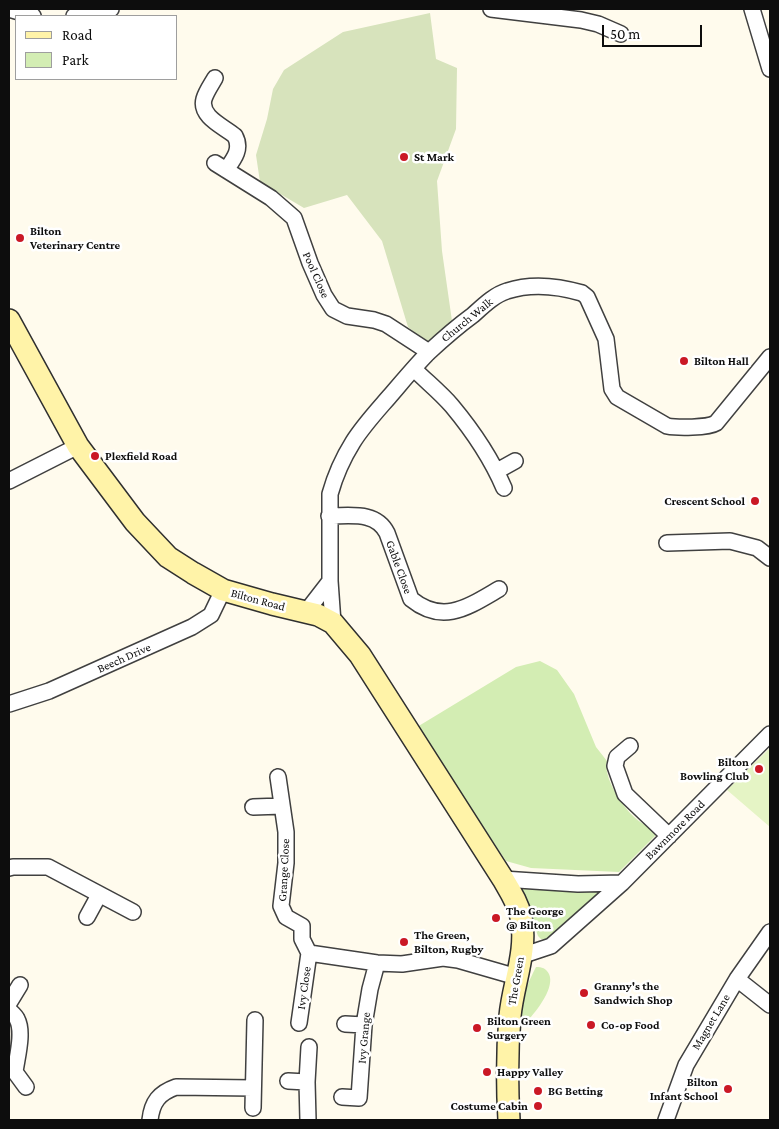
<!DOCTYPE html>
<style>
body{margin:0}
#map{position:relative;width:779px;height:1129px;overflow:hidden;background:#fffbed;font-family:"Crimson Pro",serif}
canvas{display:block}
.frame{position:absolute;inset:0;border:10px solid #0d0d0d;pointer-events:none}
.legend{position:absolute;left:15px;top:15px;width:162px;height:65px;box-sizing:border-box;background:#fff;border:1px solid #9e9e9e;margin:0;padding:6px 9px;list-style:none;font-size:15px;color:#0d0d0d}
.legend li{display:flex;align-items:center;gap:10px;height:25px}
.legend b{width:25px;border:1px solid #9e9e9e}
.scale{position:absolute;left:602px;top:25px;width:100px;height:22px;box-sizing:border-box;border:2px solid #0d0d0d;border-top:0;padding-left:6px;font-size:15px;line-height:18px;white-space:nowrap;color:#0d0d0d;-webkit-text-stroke:4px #fff;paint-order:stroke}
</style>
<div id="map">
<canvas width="779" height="1129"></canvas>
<div class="frame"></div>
<ul class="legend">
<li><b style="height:6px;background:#fff3a8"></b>Road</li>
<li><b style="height:14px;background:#d3edb3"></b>Park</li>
</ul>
<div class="scale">50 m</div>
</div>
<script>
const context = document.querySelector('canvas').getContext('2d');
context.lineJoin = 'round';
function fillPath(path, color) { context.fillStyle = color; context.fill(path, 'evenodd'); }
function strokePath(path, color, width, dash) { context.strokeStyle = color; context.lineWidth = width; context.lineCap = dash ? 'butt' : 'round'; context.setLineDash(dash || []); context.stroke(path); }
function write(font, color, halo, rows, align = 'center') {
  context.font = font + ' "Crimson Pro",serif'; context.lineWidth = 5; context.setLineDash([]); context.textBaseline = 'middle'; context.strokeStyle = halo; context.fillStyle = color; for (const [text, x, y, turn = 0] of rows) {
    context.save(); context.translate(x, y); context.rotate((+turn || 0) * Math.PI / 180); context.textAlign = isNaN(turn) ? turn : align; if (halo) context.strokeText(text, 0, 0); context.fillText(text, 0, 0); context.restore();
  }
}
const green = new Path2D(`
 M540,661l17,9 17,24 22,53 11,14c-4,16 14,42 24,53 7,8 18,13 27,19l-39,39 -88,-4 -25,-7 -89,-134 99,-60z
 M520,886l89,2 -62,51h-6l-3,-3z
 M536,967c6,0 10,1 13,7 6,13 -11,35 -19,44l-7,1c-4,-18 5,-36 13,-52z`);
const cemetery = new Path2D(`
 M430,13l6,46 21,9 -1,61 -19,52 5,70 10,70 -25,22 -19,-16 -26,-86 -35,-46 -43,13 -44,-26 -4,-27 11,-36 6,-30 11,-19 59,-38z`);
const pitch = new Path2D(`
 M770,748v79l-43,-37z`);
const street = new Path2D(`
 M9,9l24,7
 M491,9l90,11 17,4 23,10
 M752,9l18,60
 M74,16l37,-7
 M215,78c-4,7 -9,14 -11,21 -5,18 21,28 31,37 7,13 -1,23 -9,34
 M215,163l56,35 23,20 16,45 14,32 9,14 14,7 27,4 12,4 43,28
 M414,369c12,12 27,24 38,37 20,24 40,54 52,82
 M497,471l18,-10
 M9,481l69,-35
 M329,516c22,0 47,-5 58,17l24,66c32,26 57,8 88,-10
 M667,543l63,-2 27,7 13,10
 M306,612l24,-31
 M333,623l-3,-42v-87c5,-18 13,-36 23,-52 10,-16 23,-30 36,-45 13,-15 26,-31 40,-45 14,-13 29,-26 44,-37 10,-9 21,-20 34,-24 24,-8 51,-5 75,2l5,4 19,42 6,50 5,8 50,29c10,2 41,2 49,-3l54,-66
 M9,704l40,-13 143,-64 19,-12 12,-25
 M630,746l-13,11 -2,9 10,28 44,42
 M278,777l8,55v31l-5,43 5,11 16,9v13l7,14
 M253,807l29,-1
 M9,868l4,-1h35l85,45
 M503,879l75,5 44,-1
 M87,917l12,-22
 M309,953l68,10 25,1 41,-6 15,2 59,17
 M521,956l30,-10 71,-63 148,-149
 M737,979l33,26
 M9,1003l11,-18
 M9,1010c2,2 7,6 8,9 7,13 0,38 -2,53l11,15
 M299,1023l10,-70
 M345,1024l19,1
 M288,1081l19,1
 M342,1097l17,1 5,-73 6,-36 7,-26
 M253,1108l2,-88
 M150,1120c2,-18 9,-27 26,-33l77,1
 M308,1120l-1,-38 2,-35
 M666,1120l20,-55 51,-86 33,-47`);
const secondary = new Path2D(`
 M9,320l69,126 57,76 33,35 25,16 30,17 49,14 46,11 15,8 27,32 143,224c7,12 15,24 18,38 7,33 -8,67 -11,99 -3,35 -3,70 -1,104`);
const markers = [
 [404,157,5,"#ca1825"],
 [20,238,5,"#ca1825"],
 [684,361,5,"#ca1825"],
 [95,456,5,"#ca1825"],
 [755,501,5,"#ca1825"],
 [759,769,5,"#ca1825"],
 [496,918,5,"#ca1825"],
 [404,942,5,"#ca1825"],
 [584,993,5,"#ca1825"],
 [591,1025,5,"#ca1825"],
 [477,1028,5,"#ca1825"],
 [487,1072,5,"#ca1825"],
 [728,1089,5,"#ca1825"],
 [538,1091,5,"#ca1825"],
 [538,1106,5,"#ca1825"]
];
const poiNames = [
 ["St Mark",414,157],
 ["Bilton",30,231],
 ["Veterinary Centre",30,245],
 ["Bilton Hall",694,361],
 ["Plexfield Road",105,456],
 ["Crescent School",745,501,"right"],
 ["Bilton",749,762,"right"],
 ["Bowling Club",749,776,"right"],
 ["The George",506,911],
 ["@ Bilton",506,925],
 ["The Green,",414,935],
 ["Bilton, Rugby",414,949],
 ["Granny's the",594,986],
 ["Sandwich Shop",594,1000],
 ["Bilton Green",487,1021],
 ["Surgery",487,1035],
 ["Co-op Food",601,1025],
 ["Happy Valley",497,1072],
 ["Bilton",718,1082,"right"],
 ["Infant School",718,1096,"right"],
 ["BG Betting",548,1091],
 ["Costume Cabin",528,1106,"right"]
];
const streetNames = [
 ["Pool Close",316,275,66],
 ["Church Walk",467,320,-39],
 ["Gable Close",399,567,70],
 ["Bilton Road",258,600,15],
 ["Beech Drive",124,658,-24],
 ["Bawnmore Road",675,830,-45],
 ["Grange Close",284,870,-87],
 ["The Green",516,981,-80],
 ["Ivy Close",304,988,-82],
 ["Magnet Lane",711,1022,-59],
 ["Ivy Grange",364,1038,-85]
];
fillPath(green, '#d3edb3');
fillPath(cemetery, '#d7e3bc');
fillPath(pitch, '#e5f4c5');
strokePath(street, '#404040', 18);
strokePath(secondary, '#2f2f2f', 24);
strokePath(street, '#fff', 15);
strokePath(secondary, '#fff3a8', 21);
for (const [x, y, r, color] of markers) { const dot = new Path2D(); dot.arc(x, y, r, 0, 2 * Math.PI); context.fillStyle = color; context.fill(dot); strokePath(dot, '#fff', 2); }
write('bold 12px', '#0d0d0d', '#fff', poiNames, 'left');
write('12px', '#0d0d0d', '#fff', streetNames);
</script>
